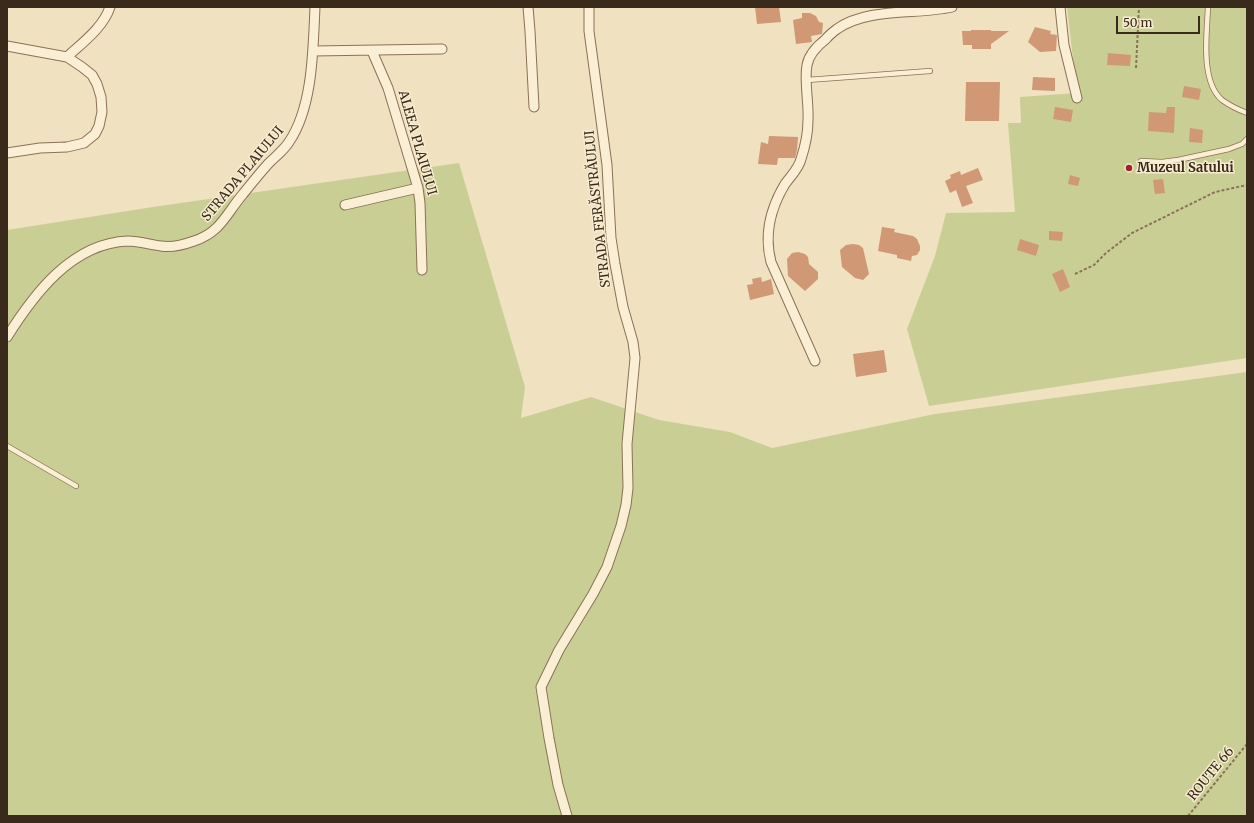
<!DOCTYPE html>
<meta charset="utf-8">
<style>
body{margin:0}
#map{position:relative;width:1254px;height:823px;overflow:hidden;background:#f0e1c0;font-family:Merriweather,serif}
canvas{display:block}
.frame{position:absolute;inset:0;border:8px solid #392a1c;pointer-events:none}
.scale{position:absolute;left:1116px;top:16px;width:84px;height:18px;box-sizing:border-box;border:2px solid #392a1c;border-top:0;padding-left:5px;font-size:12px;line-height:14px;white-space:nowrap;color:#392a1c;-webkit-text-stroke:3px #f7ebd0;paint-order:stroke}
</style>
<div id="map">
<canvas width="1254" height="823"></canvas>
<div class="frame"></div>
<div class="scale">50 m</div>
</div>
<script>
const context = document.querySelector('canvas').getContext('2d');
context.lineJoin = 'round';
function fillPath(path, color) { context.fillStyle = color; context.fill(path, 'evenodd'); }
function strokePath(path, color, width, dash) { context.strokeStyle = color; context.lineWidth = width; context.lineCap = dash ? 'butt' : 'round'; context.setLineDash(dash || []); context.stroke(path); }
function write(font, color, halo, rows, align = 'center') {
  context.font = font + ' Merriweather,serif'; context.lineWidth = 3; context.setLineDash([]); context.textBaseline = 'middle'; context.strokeStyle = halo; context.fillStyle = color; for (const [text, x, y, turn = 0] of rows) {
    context.save(); context.translate(x, y); context.rotate((+turn || 0) * Math.PI / 180); context.textAlign = isNaN(turn) ? turn : align; if (halo) context.strokeText(text, 0, 0); context.fillText(text, 0, 0); context.restore();
  }
}
const green = new Path2D(`
 M1067,7h180v351l-318,48 -22,-77 28,-73 11,-43 69,-1 -7,-89h13l-1,-26 57,-4z
 M459,163l66,224 -4,31 70,-21 68,23 71,12 42,16 163,-34 312,-42v444h-1240v-586l146,-23z`);
const building = new Path2D(`
 M755,7h24l2,15 -24,2z
 M802,13h8l6,3 3,6 4,1 -1,11 -11,2 1,6 -16,2 -3,-24 9,-2z
 M1035,27l16,4 -1,3 7,1 -1,16 -16,1 -12,-10z
 M971,30h20v1h18l-18,13v5h-19v-4h-9l-1,-14h9z
 M1108,53l23,2 -1,11 -23,-1z
 M1033,77l22,1v13l-23,-1z
 M966,82h34l-1,39h-34z
 M1184,86l17,3 -2,11 -17,-3z
 M1055,107l18,3 -2,12 -18,-3z
 M1167,107h8l-1,26 -26,-2 1,-19 17,1z
 M1190,128l13,2 -1,13 -13,-1z
 M769,136l29,1 -1,13 -2,8h-17l-1,7 -19,-1 3,-22 7,2z
 M978,168l5,12 -17,6 7,17 -11,4 -6,-17 -6,3 -5,-12 6,-3 -1,-3 10,-4 1,4z
 M1070,175l10,3 -2,8 -10,-2z
 M1163,179l2,14 -10,1 -2,-14z
 M882,227l13,2 -1,3 19,4 4,3 3,7v4l-3,5 -5,1 -1,5 -14,-3v-3l-19,-4z
 M1049,231l14,1 -1,9 -13,-1z
 M1020,239l19,6 -3,11 -19,-6z
 M853,244l6,1 4,3 6,26 -6,6 -8,-2 -13,-11 -2,-17 6,-5z
 M798,252l7,2 3,3 1,7 9,8v7l-13,12 -17,-15 -1,-17 5,-6z
 M1063,269l7,18 -10,5 -8,-18z
 M761,277l1,5 9,-3 3,15 -24,6 -3,-15 6,-1 -1,-5z
 M884,350l3,22 -31,5 -3,-23z`);
const path = new Path2D(`
 M1136,68l3,-61
 M1075,274l19,-9 12,-12 26,-20 83,-41 32,-7
 M1188,816l59,-72`);
const service = new Path2D(`
 M1208,7c-1,26 -8,74 14,93 7,5 17,10 25,13
 M807,80l123,-9
 M1141,161l21,1 16,-2 51,-11 13,-5 5,-5
 M7,446l69,40`);
const minor = new Path2D(`
 M528,7l2,24 4,76
 M1060,7l4,38 13,53
 M7,46l60,11 15,10 10,8 5,9 4,13 1,15 -3,14 -4,8 -11,9 -17,4 -27,1 -33,5
 M313,51l129,-2
 M372,51l16,37 30,100 2,15 2,67
 M67,57c15,-14 36,-29 43,-50
 M345,205l73,-17
 M7,337c27,-43 65,-94 121,-96 12,0 22,4 33,5 11,2 22,-1 33,-5 27,-9 32,-27 49,-47 8,-10 16,-20 25,-30 7,-7 16,-14 21,-22 24,-35 24,-93 26,-135
 M815,361l-44,-99c-7,-27 -1,-53 14,-78 6,-8 14,-16 16,-25 4,-12 7,-27 7,-39 1,-17 -4,-39 -1,-55 2,-11 10,-19 19,-26 3,-4 7,-7 11,-10 31,-22 80,-14 115,-22
 M567,816l-9,-31 -9,-47 -8,-51 18,-37 34,-56 14,-27 14,-41 5,-21 2,-17 -1,-44 8,-86 -2,-16 -10,-35 -8,-43 -4,-26 -4,-73 -18,-134v-24`);
const markers = [
 [1129,168,4,"#9d2428"]
];
const streetNames = [
 ["ALEEA PLAIULUI",417,143,74],
 ["STRADA PLAIULUI",243,174,-50],
 ["STRADA FERĂSTRĂULUI",598,209,-96],
 ["ROUTE 66",1211,774,-51]
];
const poiNames = [
 ["Muzeul Satului",1137,168]
];
fillPath(green, '#c9cf94');
fillPath(building, '#d09874');
strokePath(service, '#8a7157', 6);
strokePath(minor, '#8a7157', 11);
strokePath(path, '#8a7157', 2, [3, 2]);
strokePath(service, '#faeed4', 4.5);
strokePath(minor, '#faeed4', 9);
for (const [x, y, r, color] of markers) { const dot = new Path2D(); dot.arc(x, y, r, 0, 2 * Math.PI); context.fillStyle = color; context.fill(dot); strokePath(dot, '#f7ebd0', 1.5); }
write('13px', '#392a1c', '#f7ebd0', streetNames);
write('bold 13px', '#392a1c', '#f7ebd0', poiNames, 'left');
</script>
